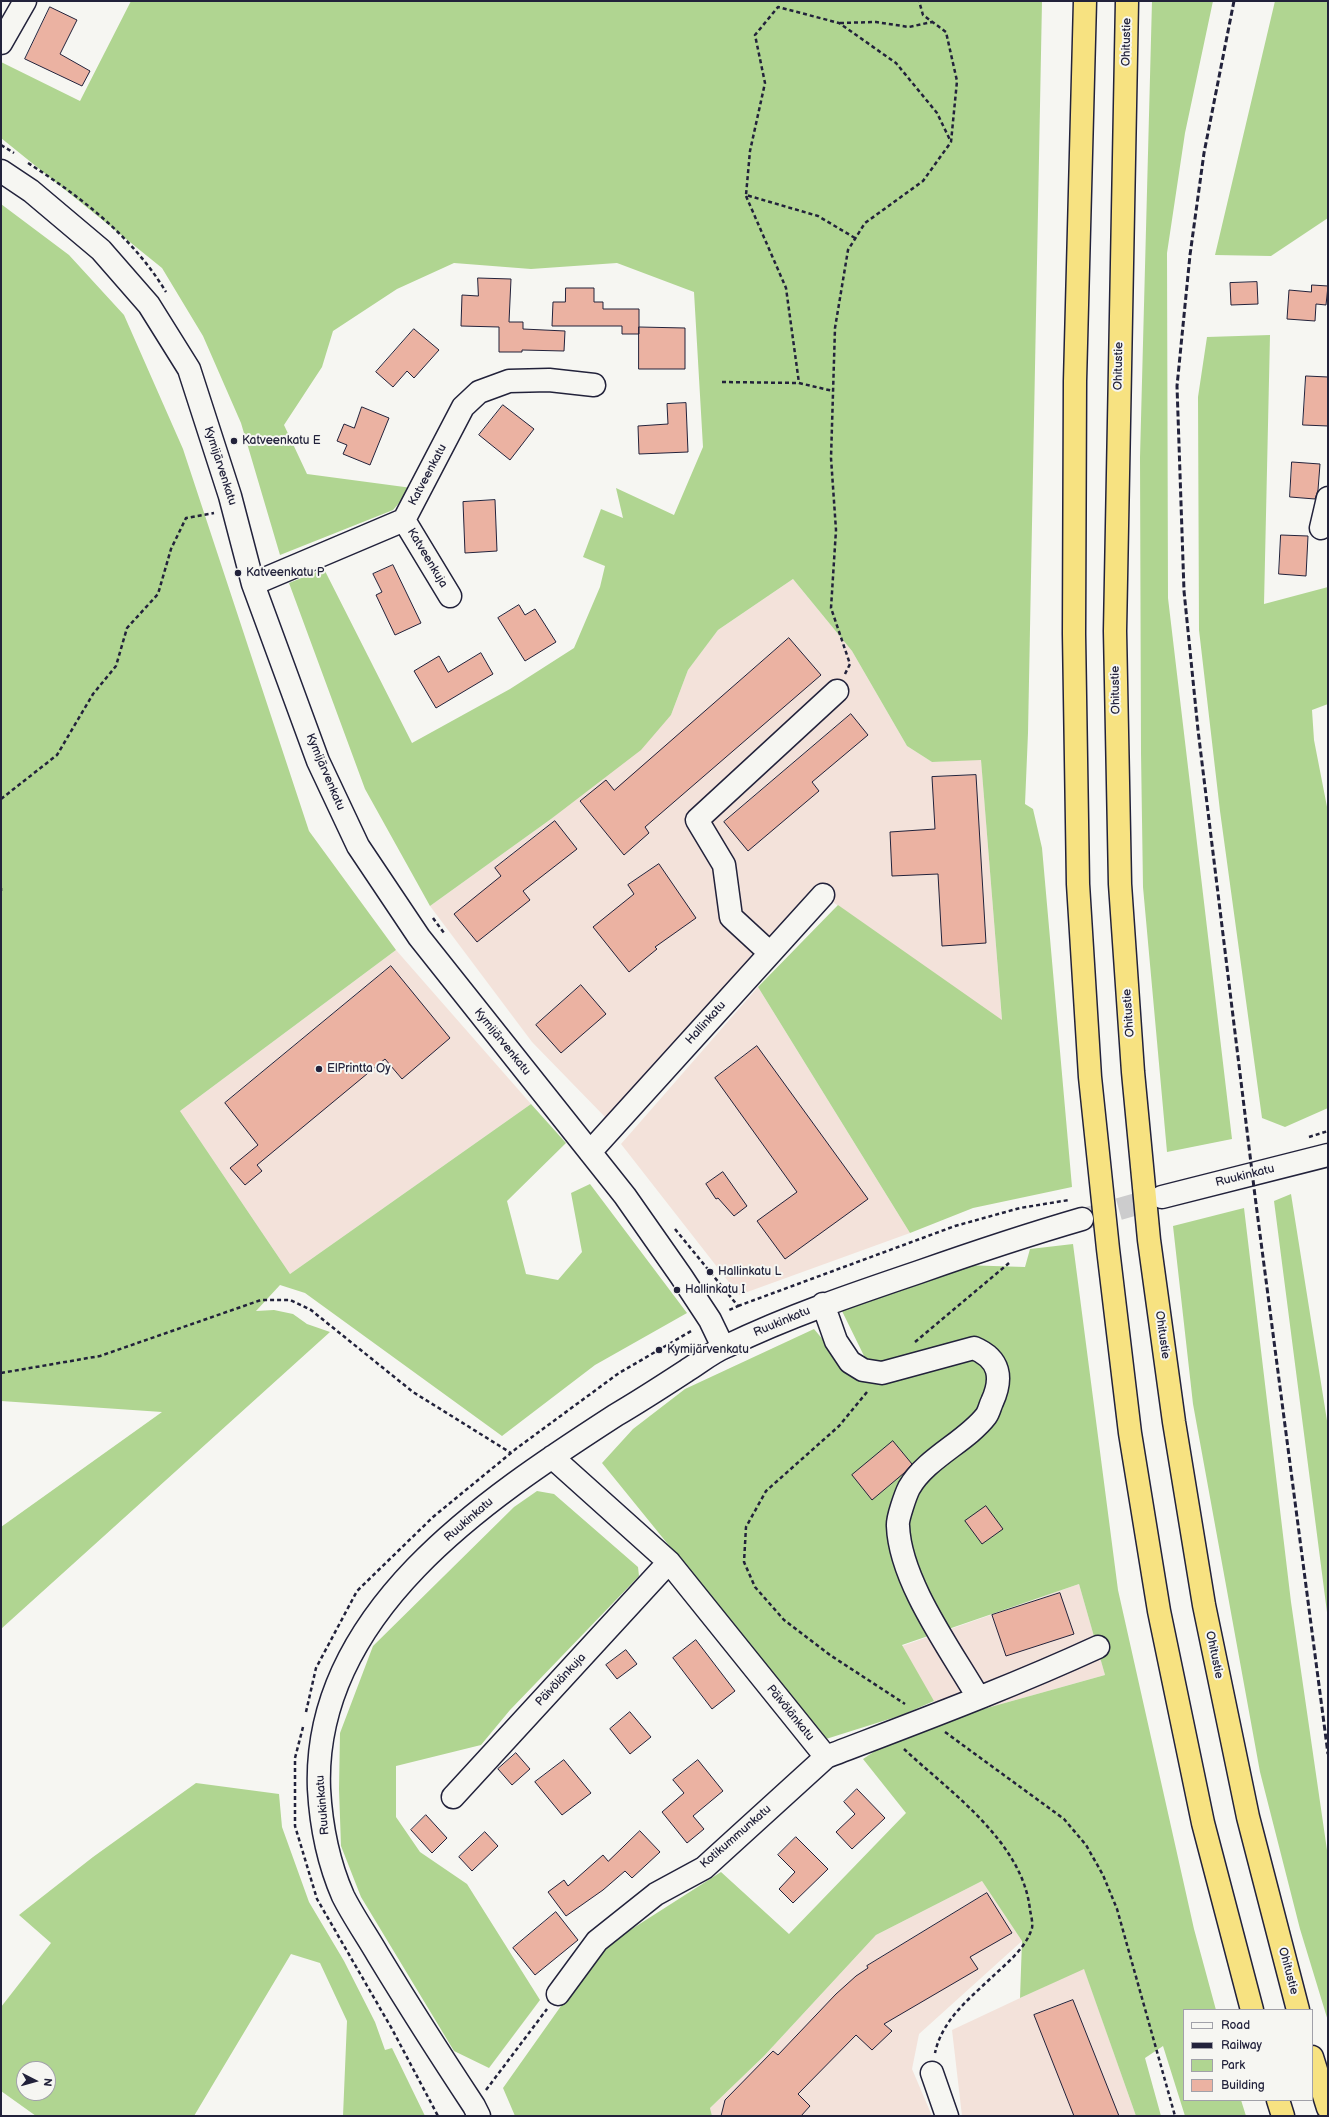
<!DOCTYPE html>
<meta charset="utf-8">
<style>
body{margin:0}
#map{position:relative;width:1329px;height:2117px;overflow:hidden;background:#f6f6f2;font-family:"Balsamiq Sans",sans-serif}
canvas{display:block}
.frame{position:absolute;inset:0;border:2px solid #22223b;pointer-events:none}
.legend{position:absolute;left:1183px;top:2009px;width:130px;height:92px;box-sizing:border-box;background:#f6f6f2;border:1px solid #a1a1a9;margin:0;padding:5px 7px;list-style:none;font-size:12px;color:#22223b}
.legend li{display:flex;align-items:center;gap:8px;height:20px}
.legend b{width:20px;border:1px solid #a1a1a9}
.north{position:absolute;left:16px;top:2061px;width:40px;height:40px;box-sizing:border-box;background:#f6f6f2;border:1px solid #a1a1a9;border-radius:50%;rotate:96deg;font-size:11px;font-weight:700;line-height:16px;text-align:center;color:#22223b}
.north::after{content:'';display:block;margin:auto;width:14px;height:18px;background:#22223b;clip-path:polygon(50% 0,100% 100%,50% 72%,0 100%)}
</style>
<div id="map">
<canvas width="1329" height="2117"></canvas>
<div class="frame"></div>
<ul class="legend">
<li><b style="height:5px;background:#f6f6f2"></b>Road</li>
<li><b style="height:5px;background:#22223b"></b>Railway</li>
<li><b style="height:11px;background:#b0d591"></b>Park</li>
<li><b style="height:11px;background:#ebb2a2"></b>Building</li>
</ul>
<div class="north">N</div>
</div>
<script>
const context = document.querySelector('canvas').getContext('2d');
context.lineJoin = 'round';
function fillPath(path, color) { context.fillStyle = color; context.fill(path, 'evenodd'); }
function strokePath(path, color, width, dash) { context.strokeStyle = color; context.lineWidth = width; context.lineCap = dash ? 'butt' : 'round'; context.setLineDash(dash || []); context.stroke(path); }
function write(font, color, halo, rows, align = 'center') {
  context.font = font + ' "Balsamiq Sans",sans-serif'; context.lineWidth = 4; context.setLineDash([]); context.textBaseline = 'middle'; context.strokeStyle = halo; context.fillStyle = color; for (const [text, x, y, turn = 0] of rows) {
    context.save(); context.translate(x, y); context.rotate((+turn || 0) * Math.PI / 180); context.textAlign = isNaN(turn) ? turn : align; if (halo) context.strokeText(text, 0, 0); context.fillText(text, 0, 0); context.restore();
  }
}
const built = new Path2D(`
 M793,579l59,72 55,95 25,16 49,-3 21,262 -189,-133 -207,230 -74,-76 -102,-136 121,-87 120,-104 17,-45 30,-40z
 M396,950l135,154 -241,170 -110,-163z
 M758,987l152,246 -171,62 -118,-151z
 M1079,1584l26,91 -161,45 -42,-74z
 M982,1881l40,60 -103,93 -7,35 20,47h-220l-2,-8 54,-52 112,-121z
 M1084,1968l52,148h-174l-10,-86z`);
const green = new Path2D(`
 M131,1h911l-14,732 -3,71 8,5 9,39 30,339 -99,21 -63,25 -152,-246 80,-82 164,115 -21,-260 -49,2 -25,-16 -55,-95 -59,-72 -75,51 -30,40 -17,45 -30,35 -90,69 -121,87 -65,-117 -76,-206 35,-14 88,174 98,-54 64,-41 26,-61 5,-21 -22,-9 18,-48 22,9 -7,-30 58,27 29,-68 -9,-155 -77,-29 -86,6 -77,-6 -57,26 -64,42 -11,36 -38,58 23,49 105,14 -19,22 -113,45 -39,-132 -38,-87 -41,-68 -161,-130v-76l79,39z
 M1152,1h61l-28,132 -18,120 1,345 64,541 -65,13 -24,-265 -2,-134 -1,-296z
 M1275,1h53v217l-57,38 -56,-1z
 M1,204l68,51 55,60 59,134 126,382 87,119 -216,161 110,163 241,-170 35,39 -59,58 19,73 32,6 24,-28 -11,-59 19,-9 97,129 -92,52 -93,71 -197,-143 -25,-8 -24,26 18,-1 19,4 14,10 23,8 -329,297v-102l161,-115 -161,-11z
 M1270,335l-6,269 64,-17v117l-16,6 2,30 14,72v296l-43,19 -23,-9 -42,-307 -21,-181 -1,-233 9,-60z
 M1291,1194l37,233v193l-54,-419z
 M1244,1208l47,394 37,255v164l-28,-92 -40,-157 -67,-368 -20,-178z
 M1073,1244l45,346 76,339 22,81h-32v90h57l5,16h-61l-22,-70 -18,12 16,58h-25l-52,-147 -64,29 2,-57 -40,-60 -106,54 -112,121 -54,52 2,8h-197l-12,-28 99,-140 119,-76 68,62 117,-121 -43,-54 18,-12 63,-27 161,-45 -26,-91 -177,61 32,56 -32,14 -76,24 -224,-276 31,-34 52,-40 129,-60 41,49 12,-16 -26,-53 121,-44 63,2 5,-18z
 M537,1491l17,3 84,73 1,9 -129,134 -29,35 -85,21v51l24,35 47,32 73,116 -51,68 -35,-17 -93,-154 -20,-51 -2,-57 1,-56 33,-87 141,-139z
 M196,1783l83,11 3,33 27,75 35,59 31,61 10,28 7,-2 33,68h-82l4,-95 -27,-58 -29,-9 -97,162h-158l-35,-25v-84l50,-64 -32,-28 74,-58zM24,2069h24v24h-24z`);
const building = new Path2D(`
 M50,7l27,13 -17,34 30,17 -8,15 -57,-27z
 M478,278l33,1 -2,43h14v7l42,2 -1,20 -42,-1v2h-23v-25l-38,-1 1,-31 16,1z
 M1257,282l1,22 -27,1 -1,-22z
 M1312,285l16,1 -2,19 -10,-1 -1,17 -28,-2 2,-29 22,2z
 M566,288h28v14h9v7h36v25h-17v-8h-70l1,-24h12z
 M639,327l46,1v41h-46z
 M414,329l25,21 -25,28 -7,-7 -14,16 -17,-15z
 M1306,376l22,1v49l-25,-1z
 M686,403l2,49 -49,2 -1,-28 30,-2 -1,-20z
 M503,405l31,24 -24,31 -31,-25z
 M362,407l27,11 -19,47 -27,-11 4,-9 -10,-4 7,-17 10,4z
 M1292,462l28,2 -2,26 -3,9 -25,-2z
 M495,500l2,51 -32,2 -2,-51z
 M1281,535l27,1 -2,40 -27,-2z
 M393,565l28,58 -26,12 -19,-40 6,-3 -9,-18z
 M519,605l6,10 10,-6 21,33 -31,19 -27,-43z
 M789,638l32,37 -176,152 4,6 -25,22 -44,-54 26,-21 8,10z
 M481,653l12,21 -57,34 -22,-37 25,-15 9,16z
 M851,714l17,21 -56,47 7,9 -71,60 -24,-29z
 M976,775l10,168 -44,3 -4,-72 -46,2 -2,-44 45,-3 -3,-52z
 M555,821l22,28 -54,42 7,9 -53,42 -23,-28 47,-38 -6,-8z
 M659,864l37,54 -41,29 2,2 -28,23 -36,-45 41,-33 -6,-9z
 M391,966l59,72 -48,41 -17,-20 -128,106 5,6 -17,14 -15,-17 28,-23 -33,-42z
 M581,985l25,29 -45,39 -25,-28z
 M757,1046l111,153 -83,60 -28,-38 40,-29 -82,-114z
 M723,1172l24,34 -13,10 -16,-18 -2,1 -10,-15z
 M893,1441l19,23 -8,9 -32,27 -20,-25z
 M986,1506l17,23 -21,15 -17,-23z
 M1060,1593l14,41 -68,22 -14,-41z
 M696,1640l39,51 -23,18 -39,-51z
 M626,1650l11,14 -20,15 -11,-14z
 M630,1712l21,25 -21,17 -20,-25z
 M516,1753l14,16 -18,16 -14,-16z
 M564,1760l27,33 -29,22 -27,-33z
 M698,1760l25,31 -30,25 11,13 -17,14 -25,-31 22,-19 -11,-13z
 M857,1789l28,29 -33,31 -16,-17 19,-18 -11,-12z
 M426,1815l21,23 -15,15 -21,-23z
 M640,1831l20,21 -28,26 -7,-7 -22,19 -37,26 -18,-24 16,-12 4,6 35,-31 5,6z
 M485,1832l13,14 -26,25 -13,-14z
 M796,1837l32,32 -35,34 -14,-14 16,-17 -17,-17z
 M987,1893l25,40 -42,24 8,12 -94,55 8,7 -20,19 -16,-15 -58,59 12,12 -9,10h-80l4,-16 48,-49 5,4 58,-61 20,-18 12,-8 -1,-2z
 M556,1912l22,28 -43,35 -22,-27z
 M1073,2000l46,116h-45l-40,-101z`);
const minorTunnel = new Path2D(`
 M1087,1218l75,-21`);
const path = new Path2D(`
 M840,23l36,-1 33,5 23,-5
 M1,145l13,8
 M28,163c53,34 105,74 138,129
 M746,196l40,92 13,95
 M855,238l-37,-22 -72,-21 4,-44 15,-68 -10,-48 23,-28 61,16 57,40 41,50 14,29
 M722,382l77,1 34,8
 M845,674l5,-10 -19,-56 5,-78 -5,-72 4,-130 13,-78 17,-27 58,-42 28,-39 6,-61 -11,-49 -23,-17 -4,-14
 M1,799l56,-44 36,-61 23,-28 11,-38 31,-34 13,-45 15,-31 28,-5
 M1,888v3
 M433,918l11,15
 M1309,1137l19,-6
 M675,1229l63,77 -11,5
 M738,1306l217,-80 65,-18 49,-8
 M915,1342l94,-79
 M1,1373l99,-17 161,-56h29l21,10 102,82 98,61
 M867,1392l-28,34 -73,65 -20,36 -2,35 11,25 29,33 46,35 75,49
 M306,1712l10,-44 41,-77 76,-74 84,-69 102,-75 74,-43
 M303,1727l-8,31v68l22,73 75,130 46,87
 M945,1732l119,87 22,26 17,30 14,34 58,207
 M904,1749c46,43 119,93 126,161 1,5 3,13 2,18 -6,20 -25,35 -40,49 -23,22 -50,43 -57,76
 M486,2090l61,-81`);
const minor = new Path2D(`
 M1,43l24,-42
 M1,171l30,20 70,59 48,55 40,64 41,127 23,88 65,177 40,85 61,91 206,259 56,80 29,44 13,27
 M404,520l46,76
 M1321,528l7,-30
 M253,584l151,-64 59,-113 16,-15 30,-11 40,-1 45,5
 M770,953l-39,-36 -7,-52 -27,-45 140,-129
 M590,1152l233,-257
 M1162,1197l166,-42
 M823,1304l13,37 14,21 13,8 19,3 92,-25c26,11 29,30 18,54 -2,4 -3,10 -6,14 -20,26 -60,42 -77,72 -3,6 -12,31 -11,38 2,55 52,123 80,171
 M552,1457l117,105 157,195c91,-35 183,-69 272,-110
 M453,1797l216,-235
 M558,1994l39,-53 59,-47 48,-26 122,-111
 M932,2073l15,43
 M479,2116l-5,-10c-33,-50 -65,-100 -96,-151 -11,-19 -25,-39 -35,-59 -14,-32 -22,-71 -24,-107 -7,-176 167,-290 297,-374 24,-14 47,-29 70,-44 13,-8 26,-19 41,-25 62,-30 127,-52 192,-74 54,-19 108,-37 163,-53`);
const highway = new Path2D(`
 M1085,1l-10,380 -1,253 4,250 12,193 18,172 22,184 29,178 44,212 49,187
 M1127,1l-12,630 5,253 13,188 16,168 25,182 30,183 44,212 50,193
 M1312,2057l16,51
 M1278,2100l5,16`);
const rail = new Path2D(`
 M1234,1l-30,152 -14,102 -13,131 7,205 14,139 57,466 73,558`);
const markers = [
 [234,441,4,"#22223b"],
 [238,573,4,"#22223b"],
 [319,1069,4,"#22223b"],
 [710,1272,4,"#22223b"],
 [677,1290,4,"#22223b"],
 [659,1350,4,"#22223b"]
];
const streetNames = [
 ["Ohitustie",1127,42,-89],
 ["Ohitustie",1119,366,-89],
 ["Kymijärvenkatu",220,466,72],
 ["Katveenkatu",428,475,-62],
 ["Katveenkuja",427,558,59],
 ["Ohitustie",1116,690,-91],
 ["Kymijärvenkatu",325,772,67],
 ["Ohitustie",1129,1013,-94],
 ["Hallinkatu",706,1023,-48],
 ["Kymijärvenkatu",502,1042,51],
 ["Ruukinkatu",1245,1176,-14],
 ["Ruukinkatu",782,1322,-23],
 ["Ohitustie",1162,1335,82],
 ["Ruukinkatu",469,1520,-41],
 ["Ohitustie",1214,1655,78],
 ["Päivölänkuja",561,1680,-47],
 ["Päivölänkatu",790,1713,51],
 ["Ruukinkatu",323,1805,-95],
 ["Kotikummunkatu",736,1837,-41],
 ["Ohitustie",1288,1971,75]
];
const poiNames = [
 ["Katveenkatu E",242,441],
 ["Katveenkatu P",246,573],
 ["ElPrintta Oy",327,1069],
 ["Hallinkatu L",718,1272],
 ["Hallinkatu I",685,1290],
 ["Kymijärvenkatu",667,1350]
];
fillPath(built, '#f3e2da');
fillPath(green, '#b0d591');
fillPath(building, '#ebb2a2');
strokePath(building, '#22223b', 1);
strokePath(minorTunnel, '#cccccd', 22, [22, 11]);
strokePath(minor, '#22223b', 25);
strokePath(highway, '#22223b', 25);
strokePath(path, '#22223b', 2.5, [4, 3]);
strokePath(minor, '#f6f6f2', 22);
strokePath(highway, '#f7e281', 22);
strokePath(rail, '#22223b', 3, [6, 3]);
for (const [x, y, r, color] of markers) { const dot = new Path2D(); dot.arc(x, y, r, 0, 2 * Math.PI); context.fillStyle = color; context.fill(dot); strokePath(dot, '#f6f6f2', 1.5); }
write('12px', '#22223b', '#f6f6f2', streetNames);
write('12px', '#22223b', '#f6f6f2', poiNames, 'left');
</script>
